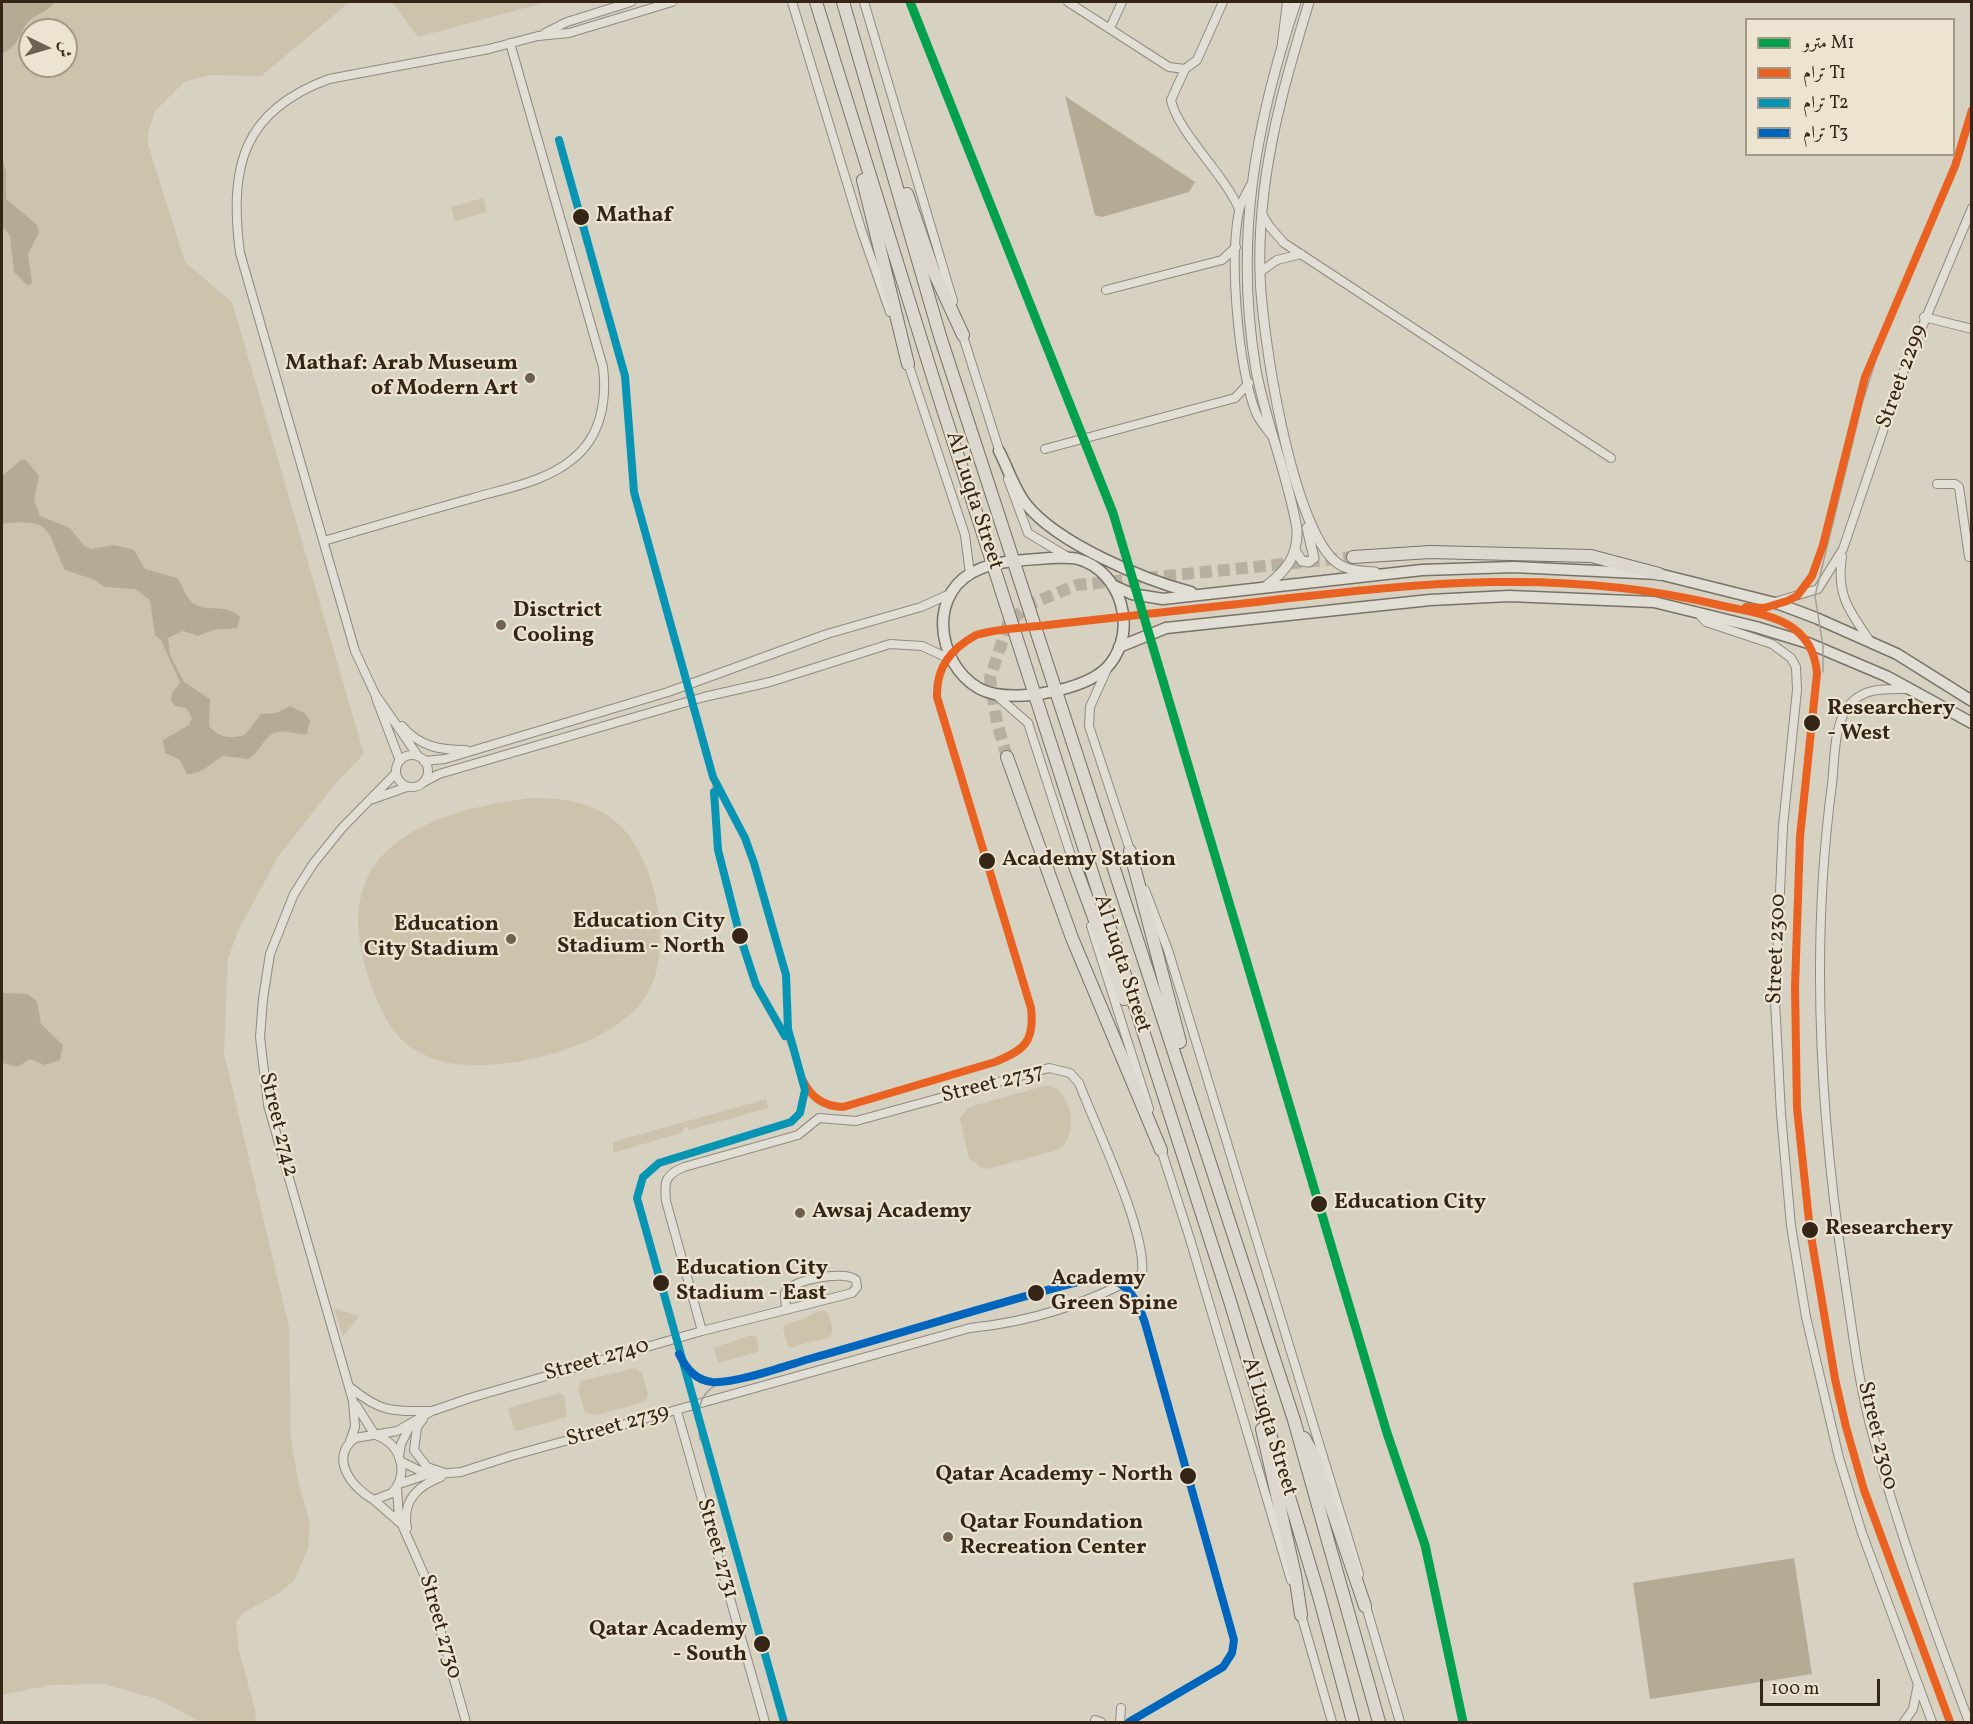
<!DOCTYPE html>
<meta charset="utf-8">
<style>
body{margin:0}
#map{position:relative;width:1973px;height:1724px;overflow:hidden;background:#d7d1c1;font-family:Vollkorn,Amiri,serif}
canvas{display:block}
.frame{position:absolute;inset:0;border:3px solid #352517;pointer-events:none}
.legend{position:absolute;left:1745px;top:18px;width:210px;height:138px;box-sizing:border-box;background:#ece4d0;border:2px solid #a39886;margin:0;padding:8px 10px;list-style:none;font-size:18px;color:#352517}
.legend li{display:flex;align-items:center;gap:12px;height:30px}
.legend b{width:30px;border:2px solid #a39886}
.north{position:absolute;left:18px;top:18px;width:60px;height:60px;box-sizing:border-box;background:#ece4d0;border:2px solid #a39886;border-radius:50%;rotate:95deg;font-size:16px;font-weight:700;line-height:24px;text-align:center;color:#352517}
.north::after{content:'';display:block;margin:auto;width:21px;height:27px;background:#6e6152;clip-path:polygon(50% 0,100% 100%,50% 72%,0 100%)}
.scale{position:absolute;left:1760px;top:1679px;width:120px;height:27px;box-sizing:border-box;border:3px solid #352517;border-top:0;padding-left:8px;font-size:18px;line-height:21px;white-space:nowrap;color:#352517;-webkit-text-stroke:4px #ece4d0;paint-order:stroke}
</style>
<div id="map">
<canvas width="1973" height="1724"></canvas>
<div class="frame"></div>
<ul class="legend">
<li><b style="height:8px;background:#03a04e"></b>مترو M1</li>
<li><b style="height:8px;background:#e96221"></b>ترام T1</li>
<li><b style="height:8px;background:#0895b3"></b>ترام T2</li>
<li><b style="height:8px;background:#0065bd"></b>ترام T3</li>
</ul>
<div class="north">ش</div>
<div class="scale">100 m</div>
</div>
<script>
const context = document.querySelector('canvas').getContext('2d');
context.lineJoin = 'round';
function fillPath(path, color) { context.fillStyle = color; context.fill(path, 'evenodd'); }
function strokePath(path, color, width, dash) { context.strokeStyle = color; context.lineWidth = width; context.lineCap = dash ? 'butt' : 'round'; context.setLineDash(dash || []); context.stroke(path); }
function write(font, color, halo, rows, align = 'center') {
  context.font = font + ' Vollkorn,serif'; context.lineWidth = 4.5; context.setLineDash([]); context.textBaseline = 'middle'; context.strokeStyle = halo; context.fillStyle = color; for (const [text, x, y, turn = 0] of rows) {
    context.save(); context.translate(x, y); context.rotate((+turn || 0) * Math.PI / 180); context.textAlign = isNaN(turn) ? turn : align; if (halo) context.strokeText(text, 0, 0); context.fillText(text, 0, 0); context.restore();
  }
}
const green = new Path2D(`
 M2,2h348l-89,74 -51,-1 -26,7 -29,29 -7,22v11l37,118 47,40 132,452 -30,31 -56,72 -40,74 -10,28 -4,94 65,274 2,113 7,41 12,41 -2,26 -13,31 -17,15 -34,18 -8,10 3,29 17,62 -1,9h-54l-44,-23 -52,-15 -55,1 -48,10zM30,30h36v36h-36z
 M392,2h155l-129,35z
 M483,198l4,14 -32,9 -4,-14z
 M530,798c35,-1 72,5 96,34 33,39 50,129 15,171 -36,43 -118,64 -172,62 -21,0 -43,-7 -60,-19 -30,-21 -52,-93 -51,-129 1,-21 8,-43 22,-59 37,-41 99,-53 150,-60z
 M1047,1085c26,5 32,49 13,64l-72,20 -7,-2 -12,-9 -8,-34 -1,-6 9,-11z
 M766,1099l2,9 -79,22 -1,-3 -4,1v4l-71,21v-11z
 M334,1308l25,8 -16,21z
 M823,1310l4,2c4,8 8,19 2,26 -14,4 -25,4 -37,10l-4,-2 -5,-17 3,-5c14,-2 23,-10 37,-14z
 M752,1335l4,1 3,14 -2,2 -39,11 -5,-15z
 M635,1368l7,5 6,22 -3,7 -49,13 -11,-3 -7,-22 3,-9z
 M560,1393l4,2 3,22 -50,14 -3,-2 -6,-21z`);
const water = new Path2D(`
 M2,2h52c-6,11 -18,11 -26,20 -10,13 -9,25 -26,31z
 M1065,96l130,86 -6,10 -87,25 -7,-2z
 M2,136l1,24 3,12v27l31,26 2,8 -11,21 4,29 -4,3 -14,-14 -4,-36 -8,-10z
 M21,460h5l13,16 -5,24 6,16 30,12 14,18 8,3 22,-4 20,5 11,19 32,9c6,7 8,19 16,25 14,10 34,0 47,14l-3,11 -24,2 -15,6 -15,-5 -15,7 2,17 14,27 26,17 -1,27c10,12 22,13 36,9l16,-21 15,-1 14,-7 16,8 4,7 -3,13c-10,1 -20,-4 -30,-2 -12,2 -17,20 -28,27l-26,-3c-13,7 -20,18 -36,18l-7,-14 -15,-7 -2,-13 26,-15 3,-7 -6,-10 -11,-2 -4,-5 1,-8 8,-10 -19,-43 -6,-5 -5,-35 -15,-11 -30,-2 -10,-7 -30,-10c-19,-39 -12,-53 -63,-46v-48z
 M2,993l25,1 10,7 4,23 22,21 -3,15 -16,5 -14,-6 -13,8 -14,-4z
 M1794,1558l18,116 -162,25 -17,-116z`);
const primaryTunnel = new Path2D(`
 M1007,757l-10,-34 -7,-45 18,-54 20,-19 49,-20 276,-28`);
const minor = new Path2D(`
 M792,2l69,227 29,83
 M864,2l89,299
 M1068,2l101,65 16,2
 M1223,2l-26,58 -12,9 -14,31c6,31 54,75 68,109
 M1110,28l12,-26
 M545,33l22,-11 64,-20
 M1282,42l5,-40
 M1250,186c-4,8 -9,16 -11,25 -10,49 -1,155 17,202 4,9 10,15 16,23
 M1262,214l8,13 14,16 327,215
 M1260,272l17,-12 24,-6
 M1106,290l116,-30 14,-13
 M1924,317l48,12
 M962,333l39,123
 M907,360l58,175 5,39
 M1045,449l190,-51 14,-15
 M1008,479l20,54 40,24
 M1937,484h18l4,3 10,70
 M324,541c50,-15 99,-29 149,-43 34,-10 73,-16 101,-40 27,-22 33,-58 29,-91l-93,-324
 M1842,557c-6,37 7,54 28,84
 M1775,602l43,-13 25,-40 59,-174 70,-167
 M1697,612l9,10 66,22 19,14 5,9 1,23 -14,136 -8,175 6,113 10,112 15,91 33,141 23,75 70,189
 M1107,669l-17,38 -1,19 42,127
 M1907,689c-20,0 -42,-2 -57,15 -17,20 -15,55 -18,80 -22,164 -12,333 13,497 8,52 14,107 29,158 26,96 60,190 95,283
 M996,695l32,28 46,142
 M376,698l24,63
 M402,726c18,21 38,24 64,24
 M396 771a16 16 0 1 1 32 0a16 16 0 1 1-32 0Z
 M418,756l-43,-62 -20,-43 -115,-398c-11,-86 2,-142 89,-174l160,-30 49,-13 31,-3 103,-31
 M424,761l21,-2 223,-67 159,-58 94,-27 31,-14
 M424,782l15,-8 265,-77 66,-15 120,-38 32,2 28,13
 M373,799l34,-12
 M1145,890l23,60 191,624
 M1091,926l58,183
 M1160,1146l30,93 101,341
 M351,1388c31,25 41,23 80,23
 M356,1405l19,30
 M677,1411l88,311
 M423,1419l-6,8 -3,23 13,17 15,5
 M378,1436c24,10 31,38 14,57l-18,7c-21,-11 -46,-42 -19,-62l42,-7 35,-20 38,-13 232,-67 150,-38 5,-6 -1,-7c-11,-10 -64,-1 -71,13l1,17
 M350,1441l5,-14 -2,-26 -85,-296 -8,-68 3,-38 7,-45 24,-60 19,-30 29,-36 54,-55
 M399,1457l2,-13 10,-20
 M400,1461l29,14
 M399,1484l27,-9 35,-3 50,-16 459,-128c60,-6 119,-25 172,-54 5,-43 -46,-146 -63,-191l-9,-10 -21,-5 -193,53 -37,-3 -21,17 -114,32c-19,8 -20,14 -18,34l36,130
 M397,1488l2,30 27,61 40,143
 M374,1500l25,22
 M407,1528c-5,-27 10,-42 34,-51
 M1365,1603l35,119
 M1300,1611l32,111
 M1095,1720l6,2
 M1120,1722l1,-14
 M1904,1722l9,-13 5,-25`);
const tertiary = new Path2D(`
 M1309,2c-19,63 -37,123 -45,189 -3,27 -5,54 -4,81 1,59 31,254 76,290 10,9 26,9 39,10
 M1296,552l6,9 7,1 5,-4 -7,-30
 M1266,586c21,-16 32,-30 31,-57 -9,-54 -31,-105 -41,-159 -22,-130 -1,-245 40,-368`);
const secondary = new Path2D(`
 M999,451c9,17 15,38 27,53 31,39 118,76 165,88
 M1051,558c9,0 18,-1 27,1 43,12 60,70 32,105 -20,25 -84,36 -115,30 -48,-9 -72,-83 -31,-116 23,-18 59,-18 87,-20z
 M1112,585l20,9 31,5 259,-29 92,-3 145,7 120,30 37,14 81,36 75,47
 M1119,647l47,-19 264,-28 79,-4 145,6 102,25 52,16 78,33 86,47`);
const primary = new Path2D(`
 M816,2l123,395 291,904 89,295 34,126
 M843,2l97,334 354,1084 85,302
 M863,180l45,184
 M907,194l26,76 30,65
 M1353,557l77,-5 161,4 68,18
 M1007,757l65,181 89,212
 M1130,851l50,191
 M1073,861l51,138
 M1262,1429l33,146 6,40
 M1304,1438l10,18 51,150`);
const tram = new Path2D(`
 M556,141l16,54
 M588,241l37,135 9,116 79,285 32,61 27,89
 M1216,606c64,-6 127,-15 190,-21 105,-10 210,-4 313,20 48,11 99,14 98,77l-17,155 -5,150 2,121 13,122 25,149 11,48 18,63 86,232
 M1752,608c30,2 53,-15 65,-42
 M1823,672v-26l-8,-50 47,-192 15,-48 81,-189 14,-45
 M713,786l5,64 22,86
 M974,822l24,80
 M783,1032l16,37
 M802,1079c9,18 20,27 41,28l152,-45 27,-14 9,-14 2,-12 -24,-86
 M700,1440c-3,-26 -4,-46 21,-58`);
const tram1 = new Path2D(`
 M1746,607l18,1 23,-7 10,-5 15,-20 11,-31 42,-168 90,-211 17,-56
 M802,1079c9,18 20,27 41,28l152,-45c29,-12 40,-20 36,-54l-94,-311c-1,-30 14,-48 39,-62 23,-7 48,-7 72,-10 48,-5 96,-11 144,-16 183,-19 343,-48 527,-4 43,10 93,12 98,68l-17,164 -5,150 2,121 13,122 25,149 11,48 18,63 86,232`);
const tram2 = new Path2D(`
 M559,140l66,236 9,116 79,285 32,61 9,25 32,112 2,54 17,61 -5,23 -9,9 -132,41 -16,14 -6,21 147,524
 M714,792l4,58 22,86 16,49 29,51`);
const tram3 = new Path2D(`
 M679,1354c7,14 16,26 33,28 23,2 73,-16 97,-23 94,-26 186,-56 280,-80 33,-6 47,16 56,44l89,317 -2,13 -9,14 -94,55`);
const metro1 = new Path2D(`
 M910,2l203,511 274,920 38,112 38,177`);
const markers = [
 [581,217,9,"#352517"],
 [530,378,6,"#6e6152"],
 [501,625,6,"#6e6152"],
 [1812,723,9,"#352517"],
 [987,861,9,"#352517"],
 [740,936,9,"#352517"],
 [511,939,6,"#6e6152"],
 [1319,1204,9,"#352517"],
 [800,1213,6,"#6e6152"],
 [1810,1230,9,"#352517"],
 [661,1283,9,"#352517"],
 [1036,1293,9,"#352517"],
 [1188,1476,9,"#352517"],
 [948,1537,6,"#6e6152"],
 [762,1644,9,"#352517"]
];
const stopNames = [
 ["Mathaf",596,217],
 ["Researchery",1827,710],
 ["- West",1827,735],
 ["Academy Station",1002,861],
 ["Education City",725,923,"right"],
 ["Stadium - North",725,948,"right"],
 ["Education City",1334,1204],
 ["Researchery",1825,1230],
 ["Education City",676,1270],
 ["Stadium - East",676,1295],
 ["Academy",1051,1280],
 ["Green Spine",1051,1305],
 ["Qatar Academy - North",1173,1476,"right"],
 ["Qatar Academy",747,1631,"right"],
 ["- South",747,1656,"right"]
];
const poiNames = [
 ["Mathaf: Arab Museum",518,365,"right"],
 ["of Modern Art",518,390,"right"],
 ["Disctrict",513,612],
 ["Cooling",513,637],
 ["Education",499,926,"right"],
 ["City Stadium",499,951,"right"],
 ["Awsaj Academy",812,1213],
 ["Qatar Foundation",960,1524],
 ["Recreation Center",960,1549]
];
const streetNames = [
 ["Street 2299",1903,377,-70],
 ["Al Luqta Street",973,501,72],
 ["Street 2300",1778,949,-88],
 ["Al Luqta Street",1121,964,72],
 ["Street 2737",993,1085,-14],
 ["Street 2742",277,1125,76],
 ["Street 2740",597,1361,-16],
 ["Street 2739",618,1427,-16],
 ["Al Luqta Street",1268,1427,73],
 ["Street 2300",1876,1436,76],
 ["Street 2731",716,1549,74],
 ["Street 2730",439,1627,74]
];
fillPath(green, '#cdc3ad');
fillPath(water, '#b5aa94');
strokePath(primaryTunnel, '#b7af9f', 12, [12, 6]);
strokePath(minor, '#908a80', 10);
strokePath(tertiary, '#908a80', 11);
strokePath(secondary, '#787369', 13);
strokePath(primary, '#787369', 14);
strokePath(minor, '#e1ded5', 8);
strokePath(tertiary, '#e1ded5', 9);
strokePath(secondary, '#e1ded5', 10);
strokePath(primary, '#dcd8cf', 12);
strokePath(tram, '#a39f96', 1.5);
strokePath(tram1, '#e96221', 8);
strokePath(tram2, '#0895b3', 8);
strokePath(tram3, '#0065bd', 8);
strokePath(metro1, '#03a04e', 9);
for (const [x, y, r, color] of markers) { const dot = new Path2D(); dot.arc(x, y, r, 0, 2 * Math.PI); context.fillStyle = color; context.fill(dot); strokePath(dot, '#ece4d0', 2); }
write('bold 22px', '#352517', '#ece4d0', stopNames, 'left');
write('bold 22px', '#352517', '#ece4d0', poiNames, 'left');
write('22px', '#352517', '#ece4d0', streetNames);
</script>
